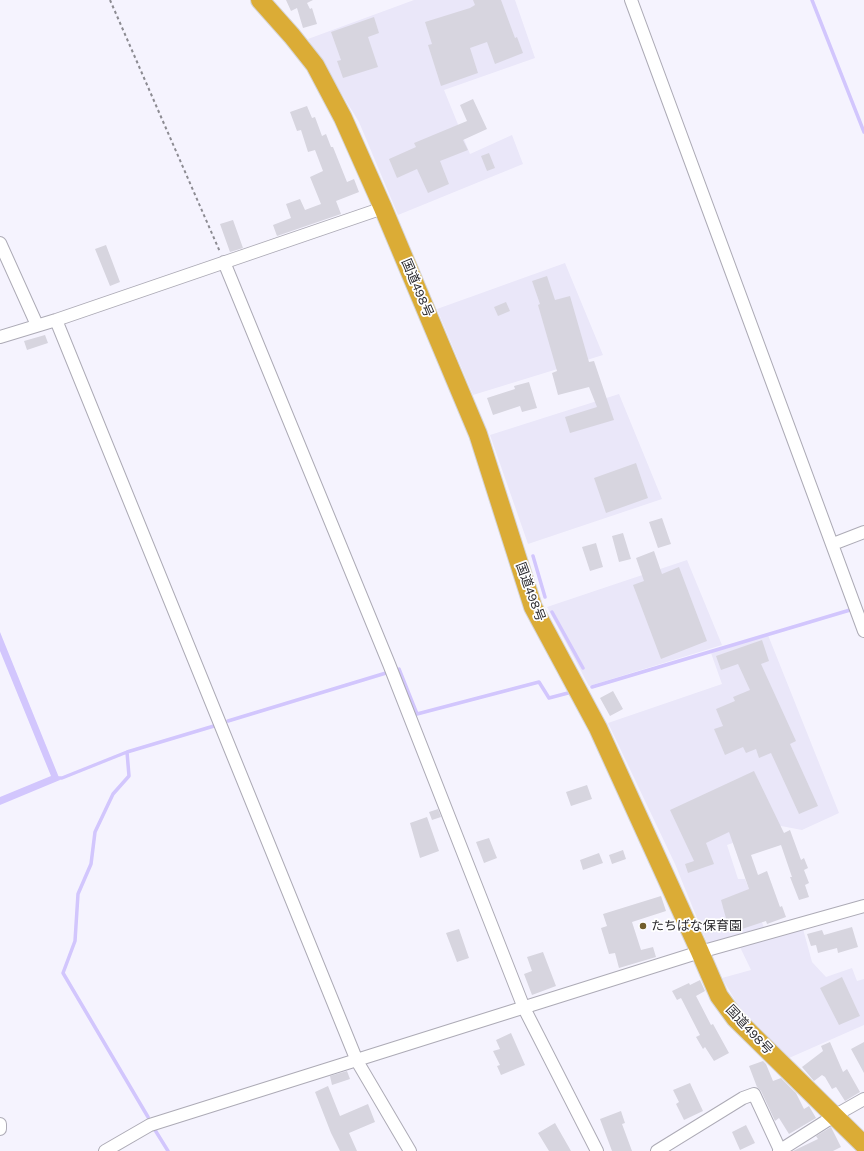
<!DOCTYPE html>
<meta charset="utf-8">
<style>
body{margin:0}
canvas{display:block;background:#f5f3fe}
</style>
<canvas width="864" height="1151"></canvas>
<script>
const context = document.querySelector('canvas').getContext('2d');
context.lineJoin = 'round';
function fillPath(path, color) { context.fillStyle = color; context.fill(path, 'evenodd'); }
function strokePath(path, color, width, dash) { context.strokeStyle = color; context.lineWidth = width; context.lineCap = dash ? 'butt' : 'round'; context.setLineDash(dash || []); context.stroke(path); }
function write(font, color, halo, rows, align = 'center') {
  context.font = font + ' Karla,"Noto Sans JP",sans-serif'; context.lineWidth = 3.5; context.setLineDash([]); context.textBaseline = 'middle'; context.strokeStyle = halo; context.fillStyle = color; for (const [text, x, y, turn = 0] of rows) {
    context.save(); context.translate(x, y); context.rotate((+turn || 0) * Math.PI / 180); context.textAlign = isNaN(turn) ? turn : align; if (halo) context.strokeText(text, 0, 0); context.fillText(text, 0, 0); context.restore();
  }
}
const built = new Path2D(`
 M414,0h101l20,58 -91,32 26,64 42,-19 11,29 -125,51 -39,-93 -51,-83z
 M565,263l38,92 -130,40 -36,-86z
 M619,394l43,105 -134,45 -38,-109z
 M687,560l35,85 -133,41 -42,-79z
 M768,635l71,178 -37,17 -21,-4 -54,19 11,34h7l20,51 -57,15 -33,-81 -67,-141 114,-39 -11,-31z
 M803,929l9,33 14,15 26,-9 5,13 7,-2v46l-75,33 -50,-51 -17,-29 29,-8 -11,-23z`);
const water = new Path2D(`
 M0,632l60,148 -60,25v-8l51,-21 -51,-125z`);
const stream = new Path2D(`
 M812,0l52,132
 M533,556l12,41
 M552,612l31,56
 M399,669l18,45 122,-32 10,16 19,-5
 M592,687l258,-77
 M228,721l158,-48
 M127,752l2,24 -16,18 -18,38 -4,32 -13,30 -3,47 -12,32 85,144
 M56,778h6l65,-26 87,-26
 M155,1130l13,21`);
const building = new Path2D(`
 M286,0h27l-6,3 3,6 2,-1 5,16 -14,4 -6,-20 -6,3z
 M473,0h28l14,38 2,-1 6,16 -28,11 -8,-22 -17,6 8,25 -37,13 -13,-41 4,-1 -7,-22 45,-14 5,-3z
 M374,17l5,16 -11,4 10,30 -35,11 -6,-17 4,-1 -10,-28z
 M473,99l14,30 -24,11 5,10 -28,11 9,23 -21,9 -11,-24 -20,9 -8,-19 27,-12 -2,-4 53,-22 -7,-16z
 M307,106l5,12 3,-1 7,19 4,-2 5,13h2l14,35 7,-3 5,13 -23,9 5,13 -64,22 -4,-11 18,-7 -5,-14 14,-5 5,11 16,-6 -11,-27 13,-6 -8,-21 -7,2 -7,-22 -4,1 -7,-19z
 M489,153l6,15 -8,3 -6,-15z
 M233,220l10,28 -13,4 -10,-28z
 M106,245l14,37 -10,4 -15,-37z
 M547,276l8,24 15,-4 19,66 5,-1 20,59 -44,13 -5,-16 32,-10 -8,-20 -31,8 -6,-22 5,-2 -19,-66 2,-1 -8,-23z
 M506,302l4,9 -12,5 -4,-9z
 M45,335l3,8 -21,7 -3,-9z
 M529,382l8,26 -15,4 -2,-6 -27,9 -6,-17 28,-9 -1,-3z
 M636,463l12,35 -42,15 -12,-35z
 M662,518l9,26 -13,4 -9,-26z
 M623,533l8,26 -12,3 -7,-26z
 M596,543l7,24 -13,4 -8,-24z
 M654,551l8,23 17,-7 28,74 -46,18 -28,-74 11,-4 -8,-23z
 M762,640l7,21 -8,3 35,77 -6,3 28,62 -19,8 -28,-61 -12,5 -3,-9 -10,4 -3,-6 -18,8 -11,-26 9,-3 -7,-17 19,-8 -2,-4 17,-7 -12,-26 -17,6 -5,-14z
 M613,691l10,18 -13,7 -10,-18z
 M754,771l29,60 1,2 6,-3 11,30 3,-2 4,10 -4,2 5,13 -4,2 4,12 -10,3 -9,-23h2l-11,-32 -30,10 7,20 9,-4 13,36 2,-1 4,11 -19,7 -1,-3 -36,12 -9,-33 28,-11 -20,-57 -23,11 8,21 -26,9 -3,-9 9,-3 -24,-51z
 M587,785l5,14 -21,7 -5,-14z
 M438,809l3,8 -9,3 -3,-8z
 M427,817l12,34 -19,7 -10,-35z
 M489,838l8,20 -13,5 -8,-21z
 M623,850l3,9 -14,5 -3,-9z
 M599,853l4,10 -20,7 -3,-10z
 M661,896l5,15 -34,11 9,28 12,-3 3,10 -37,11 -4,-15 -6,1 -8,-26 6,-2 -4,-12z
 M852,927l6,20 -20,6 -1,-5 -19,5 -2,-8 -5,1 -4,-12 15,-4 2,5z
 M459,929l10,29 -12,4 -11,-29z
 M543,952l13,34 -24,9 -8,-21 8,-3 -5,-14z
 M842,977l18,39 -21,9 -19,-37z
 M700,980l5,11 -9,5 15,29 2,-1 16,29 -15,8 -9,-14 -2,2 -7,-12 4,-2 -19,-37 -4,2 -5,-9 17,-8 1,2z
 M511,1033l14,32 -24,10 -4,-9 3,-1 -7,-14 7,-2 -4,-9z
 M830,1042l13,30 4,-3 13,23 -15,9 -9,-14 -4,2 -7,-12 -3,-2 -8,6 -12,-14 21,-16 -2,-5z
 M864,1042v31l-13,-24z
 M763,1061l3,3 7,17 8,-3 15,15 8,16 5,-3 7,12 -27,16 -10,-16 -4,3 -14,-30 -4,-4 -8,-21z
 M347,1071l3,8 -18,6 -2,-9z
 M690,1083l13,28 -19,9 -8,-16 3,-2 -6,-12z
 M328,1086l12,30 28,-12 7,18 -26,11 8,18h-17l-9,-18 -16,-41z
 M621,1111l4,12 -3,1 10,27h-20l-12,-32z
 M555,1123l16,28h-22l-11,-18z
 M746,1125l9,18 -15,7 -8,-18z
 M831,1127l10,20 -8,4h-40l25,-12 -2,-3z`);
const path = new Path2D(`
 M110,0l110,252`);
const minor = new Path2D(`
 M631,0l233,631
 M0,243l37,82
 M224,262l165,402 135,344 73,143
 M56,320l301,741 53,90
 M0,337l56,-17 327,-112
 M833,544l31,-12
 M0,1124v5
 M105,1151l45,-26 550,-173 164,-46
 M657,1151l86,-53 11,-4 26,56
 M779,1151l55,-35 30,-17`);
const highway = new Path2D(`
 M260,0l32,36 23,29 28,53 40,90 95,226 55,173 65,121 102,224 19,44 16,22 129,127`);
const markers = [
 [643,926,4,"#715c2b"]
];
const streetNames = [
 ["国道498号",417,288,67],
 ["国道498号",530,592,70],
 ["国道498号",749,1030,47]
];
const poiNames = [
 ["たちばな保育園",651,926]
];
fillPath(built, '#eae7f9');
fillPath(water, '#d2c6fd');
strokePath(stream, '#d2c6fd', 3.5);
fillPath(building, '#d7d5df');
strokePath(minor, '#adabb6', 14);
strokePath(highway, '#d5d4d5', 20);
strokePath(path, '#8c8b92', 2, [3, 3]);
strokePath(minor, '#fff', 12);
strokePath(highway, '#dbac36', 18);
for (const [x, y, r, color] of markers) { const dot = new Path2D(); dot.arc(x, y, r, 0, 2 * Math.PI); context.fillStyle = color; context.fill(dot); strokePath(dot, '#fff', 1.5); }
write('13px', '#2b2a2e', '#fff', streetNames);
write('13px', '#2b2a2e', '#fff', poiNames, 'left');
</script>
